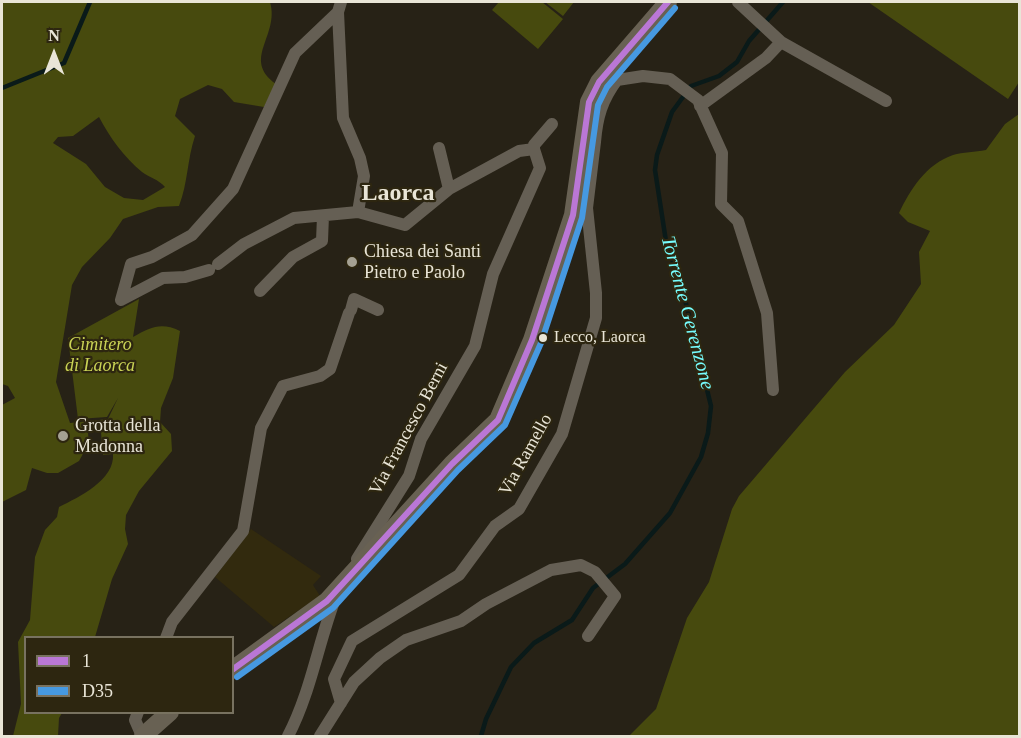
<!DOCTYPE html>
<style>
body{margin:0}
#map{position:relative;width:1021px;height:738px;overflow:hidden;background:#272216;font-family:Georgia,serif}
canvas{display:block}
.frame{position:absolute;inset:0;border:3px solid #e9e5d7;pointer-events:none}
.legend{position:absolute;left:24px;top:636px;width:210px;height:78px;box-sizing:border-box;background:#2d2610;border:2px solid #787260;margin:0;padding:8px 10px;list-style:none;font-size:18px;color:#e9e5d7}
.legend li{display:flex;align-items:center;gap:12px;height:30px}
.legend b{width:30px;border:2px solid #787260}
.north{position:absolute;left:24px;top:24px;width:60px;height:60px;-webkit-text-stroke:4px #2d2610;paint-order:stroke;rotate:0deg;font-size:16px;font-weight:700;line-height:24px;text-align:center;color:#e9e5d7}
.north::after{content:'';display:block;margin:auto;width:21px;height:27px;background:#e9e5d7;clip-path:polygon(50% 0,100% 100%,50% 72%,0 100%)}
</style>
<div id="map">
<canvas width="1021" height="738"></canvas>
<div class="frame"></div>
<ul class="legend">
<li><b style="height:8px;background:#ba77d6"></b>1</li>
<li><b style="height:8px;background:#4699e1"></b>D35</li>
</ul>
<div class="north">N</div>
</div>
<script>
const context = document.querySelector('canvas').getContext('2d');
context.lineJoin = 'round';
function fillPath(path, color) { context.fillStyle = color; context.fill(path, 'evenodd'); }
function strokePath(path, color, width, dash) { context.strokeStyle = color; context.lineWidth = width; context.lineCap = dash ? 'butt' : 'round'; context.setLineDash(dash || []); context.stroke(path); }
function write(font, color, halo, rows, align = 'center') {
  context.font = font + ' Georgia,serif'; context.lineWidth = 4.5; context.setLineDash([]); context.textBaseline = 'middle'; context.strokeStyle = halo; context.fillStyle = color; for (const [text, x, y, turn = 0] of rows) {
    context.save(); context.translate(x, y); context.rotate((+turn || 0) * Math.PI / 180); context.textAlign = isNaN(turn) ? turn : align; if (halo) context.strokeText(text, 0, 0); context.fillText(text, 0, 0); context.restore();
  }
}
const built = new Path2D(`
 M251,529l70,47 -8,9 7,11 -46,31 -59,-50z`);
const green = new Path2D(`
 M2,2h268c10,34 -29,57 6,82l-12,23 -30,-5 -12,-13 -14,-4 -28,14 -5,17 20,20c-8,24 -7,47 -16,70l-21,1 -35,12 -13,19 -28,29 -10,18 -16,97 14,41 38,-4 10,-21 -11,19 -29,2 -10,-81 71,-39 -6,38c18,-10 28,-15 47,-6l-7,47 -12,30 -1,14 11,12 1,17 -33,40 -13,24 -1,14 3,15 -16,35 -17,58 -69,1v74l36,1 -3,5 -1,18h-45l8,-32 -3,-62 12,-22 5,-63 10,-27 12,-13 2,-10c20,-10 56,-27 54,-53l-10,1 -3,-34 -13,2 2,20 -10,18 -21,12h-11l-15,-5 -6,22 -24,12v-97l13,-7 -7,-12 -6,-2zM99,117c11,21 25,40 43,55 8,6 16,7 23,15l-22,13 -19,-2 -19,-11 -19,-23 -33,-21 5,-6 15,-1z
 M499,2h43l21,17 -25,30 -46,-39z
 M545,2h29l-11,14z
 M868,2h151v80l-11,17z
 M1019,114v622h-390l27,-27 31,-91 22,-36 23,-73 7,-13 106,-124 49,-47 27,-41 -2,-32 11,-21 -22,-9 -9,-9c11,-23 27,-49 54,-58 10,-3 22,-3 33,-5l19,-26z`);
const stream = new Path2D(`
 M2,88l62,-25 26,-61
 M481,736l5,-17 25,-52 23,-24 38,-23 21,-32 32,-24 45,-51 31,-56 7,-24 3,-27 -32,-131 -12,-27 -12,-78 2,-15 15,-43 19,-26 28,-10 18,-14 12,-21 34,-39`);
const street = new Path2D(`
 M341,2l-3,10 5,106 17,40 4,18 -6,36
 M738,2l43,40 105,59
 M700,106l66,-48 15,-16
 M588,141l7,1c2,-25 7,-42 22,-62l26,-4 27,3 28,21 24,53 -1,51 17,17 29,92 6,77
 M439,148l10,41
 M218,264l26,-20 50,-26 64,-6 47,13 44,-36 70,-38 15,-2v-4l18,-21
 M260,291l33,-34 29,-16 1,-25
 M121,300l10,-36 21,-7 40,-22 41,-46 62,-136 43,-41
 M121,300l42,-22 22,-1 24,-7
 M351,310l3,-11 24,11
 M357,559l52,-83 12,-37 54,-93 18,-72 47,-106 -6,-19
 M166,638l6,-16 71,-91 18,-103 22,-42 37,-10 10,-7 19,-56
 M341,703l-7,-24 18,-38 107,-66 36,-49 24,-17 43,-75 34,-116v-25l-9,-85 8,-66
 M138,712l-3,8 7,16
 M288,736c23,-44 30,-93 48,-140
 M320,736l34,-54 26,-24 26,-18 55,-19 25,-17 65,-34 30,-5 14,7 20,24 -27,40`);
const secondary = new Path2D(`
 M232,670l95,-69 125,-137 46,-44 34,-80 41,-125 16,-113 10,-20 69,-80
 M143,736l27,-24`);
const bus1 = new Path2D(`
 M232,670l95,-69 125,-137 46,-44 34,-80 41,-125 16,-113 10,-20 69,-80`);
const bus2 = new Path2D(`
 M237,677l96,-69 125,-138 47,-45 36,-82 41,-125 16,-113 9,-18 68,-79`);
const markers = [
 [352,262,6,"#a5a193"],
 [543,338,5,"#e9e5d7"],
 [63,436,6,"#a5a193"]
];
const busNames = [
 ["Lecco, Laorca",554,338]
];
const poiNames = [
 ["Chiesa dei Santi",364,252],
 ["Pietro e Paolo",364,273],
 ["Grotta della",75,426],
 ["Madonna",75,447]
];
const parkNames = [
 ["Cimitero",100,345],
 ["di Laorca",100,366]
];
const streetNames = [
 ["Via Francesco Berni",409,429,-62],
 ["Via Ramello",526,455,-61]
];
const waterNames = [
 ["Torrente Gerenzone",687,313,75]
];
const districtNames = [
 ["Laorca",398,194]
];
fillPath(built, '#322a0e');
fillPath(green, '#474a0e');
strokePath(stream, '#0a1a19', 4.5);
strokePath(street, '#655f54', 12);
strokePath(secondary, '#686153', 18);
strokePath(bus1, '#ba77d6', 6);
strokePath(bus2, '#4699e1', 6);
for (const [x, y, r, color] of markers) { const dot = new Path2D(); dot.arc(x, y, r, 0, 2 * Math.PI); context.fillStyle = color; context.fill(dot); strokePath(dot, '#2d2610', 2); }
write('16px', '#e9e5d7', '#2d2610', busNames, 'left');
write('18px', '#e9e5d7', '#2d2610', poiNames, 'left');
write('italic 18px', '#cad355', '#2d2610', parkNames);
write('18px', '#e9e5d7', '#2d2610', streetNames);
write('italic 20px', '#76fdfe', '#2d2610', waterNames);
write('bold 24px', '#e9e5d7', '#2d2610', districtNames);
</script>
